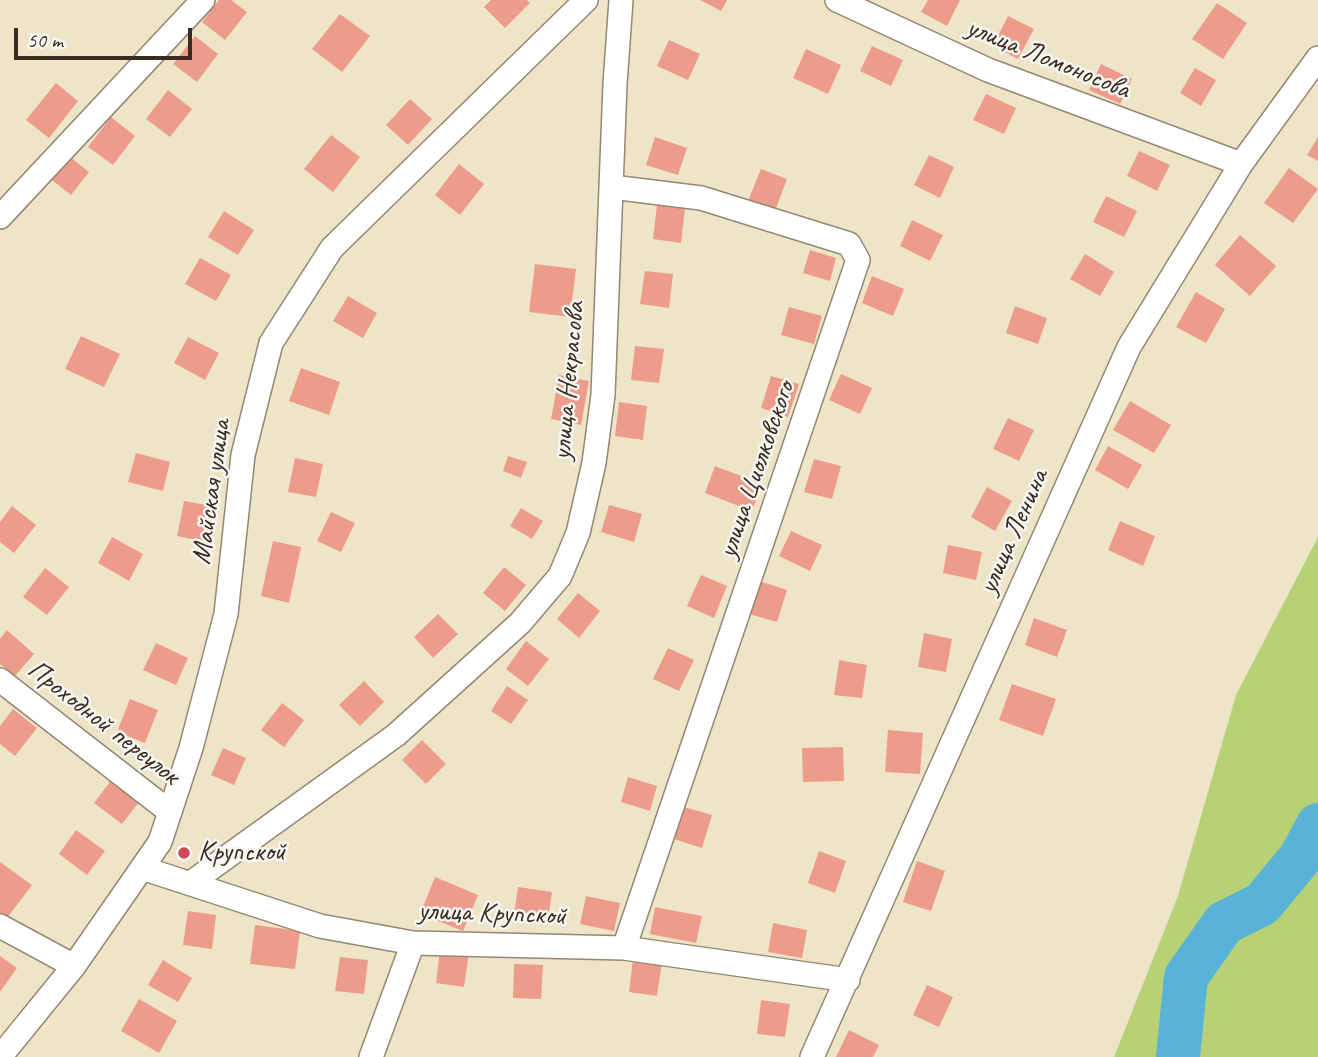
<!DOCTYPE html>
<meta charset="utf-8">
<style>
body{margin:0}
#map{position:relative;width:1318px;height:1057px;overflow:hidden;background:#eee4c8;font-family:Caveat,sans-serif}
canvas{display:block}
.scale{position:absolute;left:14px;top:28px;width:178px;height:32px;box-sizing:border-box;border:4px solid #3b2a1e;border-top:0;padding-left:9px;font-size:21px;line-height:24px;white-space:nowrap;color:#3b2a1e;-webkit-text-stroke:5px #f6f6f2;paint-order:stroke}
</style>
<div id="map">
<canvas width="1318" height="1057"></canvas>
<div class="scale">50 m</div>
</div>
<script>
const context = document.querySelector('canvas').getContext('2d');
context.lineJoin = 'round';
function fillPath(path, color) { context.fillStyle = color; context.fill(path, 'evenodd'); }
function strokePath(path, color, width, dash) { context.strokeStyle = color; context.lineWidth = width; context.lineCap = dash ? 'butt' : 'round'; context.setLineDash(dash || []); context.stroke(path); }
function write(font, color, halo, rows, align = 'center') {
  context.font = font + ' Caveat,sans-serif'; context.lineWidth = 5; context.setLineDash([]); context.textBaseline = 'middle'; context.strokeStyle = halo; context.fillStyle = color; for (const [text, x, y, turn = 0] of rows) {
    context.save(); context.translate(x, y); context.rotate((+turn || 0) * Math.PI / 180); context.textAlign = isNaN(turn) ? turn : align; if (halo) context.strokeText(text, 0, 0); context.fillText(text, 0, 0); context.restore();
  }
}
const green = new Path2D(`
 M1318,537v520h-204l64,-161 58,-201z`);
const river = new Path2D(`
 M1178,1057l8,-80 38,-54 38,-19 39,-47 17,-32`);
const building = new Path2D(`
 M219,0h12l16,12 -22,28 -23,-18z
 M491,0h36l3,3 -25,25 -21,-21z
 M700,0h27l-6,11z
 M928,0h32l-13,26 -26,-14z
 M1217,3l30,20 -24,36 -31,-20z
 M340,14l30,22 -28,36 -30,-23z
 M1008,16l26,13 -16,30 -25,-13z
 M195,36l23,18 -21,28 -24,-18z
 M669,40l31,14 -12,26 -31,-14z
 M872,46l31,14 -12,26 -31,-15z
 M806,49l35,16 -13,29 -35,-16z
 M1101,64l31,15 -12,25 -31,-14z
 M1195,68l21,12 -15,26 -21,-13z
 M56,83l22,18 -29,37 -23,-18z
 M168,90l24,19 -22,28 -24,-18z
 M986,94l30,14 -12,26 -31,-14z
 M410,99l22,20 -24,26 -22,-20z
 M111,117l24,19 -22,29 -25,-18z
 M331,135l29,22 -27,35 -29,-23z
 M655,137l32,11 -9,27 -32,-10z
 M1318,137v24l-11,-6z
 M1139,151l31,14 -13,26 -30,-15z
 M929,155l25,12 -14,31 -26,-13z
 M70,157l19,15 -18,23 -19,-15z
 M459,164l25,20 -24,31 -25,-20z
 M1289,168l29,21 -25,34 -29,-20z
 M761,169l26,10 -12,32 -27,-10z
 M1106,196l31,15 -13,26 -31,-15z
 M657,205l28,4 -4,34 -28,-4z
 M224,211l30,19 -16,25 -30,-18z
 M912,220l31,15 -13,26 -30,-15z
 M1240,235l36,31 -26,30 -35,-31z
 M810,250l26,8 -6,23 -27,-8z
 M1085,254l29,18 -14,24 -30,-17z
 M200,258l31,17 -15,26 -31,-17z
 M535,264l41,5 -6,48 -41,-5z
 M645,271l28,3 -4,34 -29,-4z
 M872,276l32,13 -11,27 -31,-13z
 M1196,292l29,17 -19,34 -30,-16z
 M348,296l29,17 -14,25 -30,-17z
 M1015,306l32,12 -9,26 -32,-11z
 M789,307l33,9 -8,28 -33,-9z
 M81,336l39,18 -16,33 -39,-18z
 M188,337l31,16 -14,27 -31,-17z
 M635,346l29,3 -5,34 -28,-3z
 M301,368l39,14 -11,33 -40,-14z
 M841,374l31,14 -12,26 -31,-14z
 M559,375l30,6 -8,44 -30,-6z
 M771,376l28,8 -11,33 -27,-9z
 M1130,401l41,24 -17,28 -41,-23z
 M619,402l28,4 -4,34 -28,-4z
 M1008,418l26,12 -15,31 -26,-12z
 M1108,446l34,19 -14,24 -33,-19z
 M136,453l34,9 -7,29 -35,-9z
 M508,456l19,6 -6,16 -18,-7z
 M295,458l28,6 -7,33 -28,-5z
 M814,459l27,7 -9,33 -28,-7z
 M715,466l47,18 -10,27 -47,-18z
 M987,487l25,14 -17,30 -24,-14z
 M184,501l29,5 -7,36 -29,-6z
 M609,505l33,9 -8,28 -33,-10z
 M12,506l24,19 -22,28 -14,-11v-20z
 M521,508l22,13 -11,18 -22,-13z
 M331,512l24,11 -14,29 -24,-11z
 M1120,521l35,15 -12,30 -35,-16z
 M791,531l31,14 -12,26 -31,-15z
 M112,537l31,17 -14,27 -31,-18z
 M273,541l28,6 -12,56 -28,-7z
 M948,545l34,7 -6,28 -33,-7z
 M504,567l22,18 -21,26 -22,-18z
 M45,568l24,19 -22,28 -24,-18z
 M701,575l26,11 -13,32 -27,-12z
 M759,581l28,9 -10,32 -28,-8z
 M578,593l22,18 -21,27 -22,-19z
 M438,614l20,20 -25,24 -19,-21z
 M1034,618l33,12 -10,27 -32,-12z
 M7,630l27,24 -19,22 -15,-12v-25z
 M924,633l28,6 -6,33 -28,-5z
 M526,641l23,18 -21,27 -22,-17z
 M156,643l32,15 -12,27 -33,-15z
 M668,648l26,12 -15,31 -26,-12z
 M839,660l28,5 -5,33 -28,-3z
 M364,681l20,21 -24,24 -21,-21z
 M1012,684l44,15 -13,37 -44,-16z
 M507,686l21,14 -17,24 -20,-13z
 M130,699l28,11 -13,33 -28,-11z
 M282,703l22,17 -20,27 -23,-17z
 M13,709l24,19 -22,28 -15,-12v-18z
 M888,730l35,3 -3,41 -35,-2z
 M422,740l24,24 -20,20 -24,-24z
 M843,747l1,34 -41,1 -1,-34z
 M223,748l23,10 -12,27 -23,-10z
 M628,777l29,9 -7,25 -29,-9z
 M112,779l28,22 -18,23 -28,-21z
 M684,807l28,8 -10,33 -28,-9z
 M76,830l29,21 -18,24 -28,-21z
 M819,851l27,10 -11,32 -27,-10z
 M917,861l28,10 -14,40 -28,-9z
 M0,862l32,23 -25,33 -7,-5z
 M435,877l43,18 -15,36 -43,-17z
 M518,887l34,5 -4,28 -34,-5z
 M586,896l34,7 -6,28 -34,-7z
 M655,907l47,9 -6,27 -46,-9z
 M188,911l28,4 -4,34 -29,-4z
 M773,923l34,7 -5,28 -34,-6z
 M255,925l45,6 -5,38 -45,-5z
 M440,949l29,4 -5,34 -28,-4z
 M0,956l17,12 -17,24z
 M340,957l28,3 -4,34 -29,-3z
 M633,959l29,3 -5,34 -28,-4z
 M163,960l29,18 -14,24 -30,-17z
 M514,964l29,1 -2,34 -28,-1z
 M927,985l26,12 -14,30 -26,-12z
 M139,999l38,22 -18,32 -38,-22z
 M761,1000l29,4 -5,33 -28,-3z
 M849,1030l30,15 -6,12h-37z`);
const street = new Path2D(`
 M837,0l151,70 253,94
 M612,187l89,11 148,46 9,16 -234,688
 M0,217l203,-217
 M0,680l170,132
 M142,868l178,58 93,17 211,5 224,32
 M192,882l204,-147 124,-112 40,-47 18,-43 16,-70 9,-68 12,-311 6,-84
 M0,926l74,40
 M0,1057l74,-91 86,-124 31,-94 35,-134 17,-159 28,-112 61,-95 254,-248
 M371,1057l42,-114
 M812,1057l317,-710 112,-183 77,-106`);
const markers = [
 [184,853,7,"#d1495b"]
];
const streetNames = [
 ["улица Ломоносова",1048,59,22],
 ["улица Некрасова",569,381,-85],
 ["улица Циолковского",757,470,-71],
 ["Майская улица",212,492,-82],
 ["улица Ленина",1014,532,-66],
 ["Проходной переулок",103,723,38],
 ["улица Крупской",492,914,2]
];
const poiNames = [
 ["Крупской",198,853]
];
fillPath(green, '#b9d176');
strokePath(river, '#59b3d6', 44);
fillPath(building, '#ed9c8c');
strokePath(street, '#948773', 26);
strokePath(street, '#fff', 23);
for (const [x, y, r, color] of markers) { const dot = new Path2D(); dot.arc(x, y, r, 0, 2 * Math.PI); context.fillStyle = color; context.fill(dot); strokePath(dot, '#f6f6f2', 2.5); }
write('28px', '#3b2a1e', '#f6f6f2', streetNames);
write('28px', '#3b2a1e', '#f6f6f2', poiNames, 'left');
</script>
